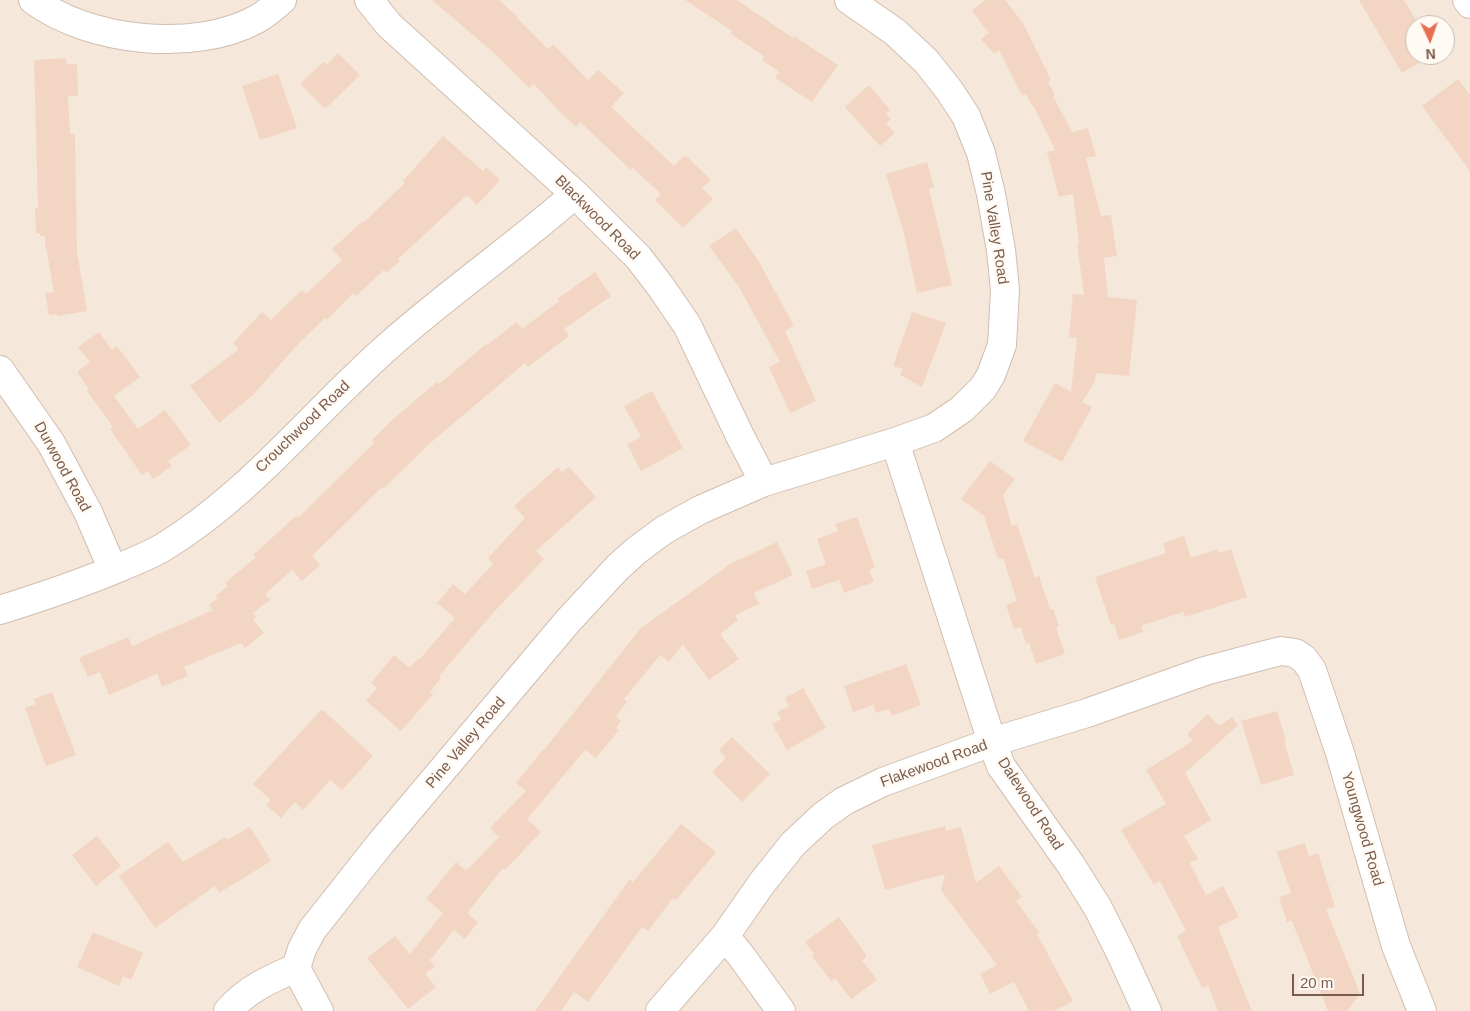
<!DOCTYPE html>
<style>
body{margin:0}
#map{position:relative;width:1470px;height:1011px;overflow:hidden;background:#fdf6ec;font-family:Helvetica,sans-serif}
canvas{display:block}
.north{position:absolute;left:1405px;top:15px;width:50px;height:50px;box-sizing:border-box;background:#fffaf3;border:1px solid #cabbb1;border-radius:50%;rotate:177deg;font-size:14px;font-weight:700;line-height:20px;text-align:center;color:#7a5c4d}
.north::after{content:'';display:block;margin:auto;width:18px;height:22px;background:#e76f51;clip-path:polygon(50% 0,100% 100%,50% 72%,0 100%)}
.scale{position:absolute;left:1292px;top:974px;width:72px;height:22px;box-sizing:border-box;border:2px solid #7a5c4d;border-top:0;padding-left:6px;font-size:15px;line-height:18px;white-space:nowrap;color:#7a5c4d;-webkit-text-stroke:4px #fffaf3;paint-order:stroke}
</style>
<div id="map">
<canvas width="1470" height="1011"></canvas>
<div class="north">N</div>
<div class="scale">20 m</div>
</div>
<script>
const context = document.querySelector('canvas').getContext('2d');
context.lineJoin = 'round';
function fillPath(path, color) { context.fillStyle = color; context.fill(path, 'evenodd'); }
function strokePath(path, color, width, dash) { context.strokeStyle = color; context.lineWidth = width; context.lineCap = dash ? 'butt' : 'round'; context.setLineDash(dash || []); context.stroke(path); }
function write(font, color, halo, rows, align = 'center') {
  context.font = font + ' Helvetica,sans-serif'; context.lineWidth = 5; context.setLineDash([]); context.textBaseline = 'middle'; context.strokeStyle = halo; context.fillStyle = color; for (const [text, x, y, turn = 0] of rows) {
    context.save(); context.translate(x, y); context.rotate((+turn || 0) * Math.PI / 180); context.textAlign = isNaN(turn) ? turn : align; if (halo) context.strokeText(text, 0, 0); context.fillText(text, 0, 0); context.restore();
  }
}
const residential = new Path2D(`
 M0,0h1470v1011h-1470zM1415,25h30v30h-30z`);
const building = new Path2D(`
 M432,0h67l19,17 -1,1 31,31 5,-5 35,36 10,-10 26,23 -13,14 63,59 11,-11 26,25 -9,8 11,11 -30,29 -28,-28 6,-6 -28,-26 -2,2 -51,-48 -4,5 -17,-16 -25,-27 -5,4 -35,-35z
 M685,0h52l56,38 1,-2 44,29 -26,37 -37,-24 4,-6 -17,-12 2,-4 -33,-22 1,-3z
 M985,0h20l18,23 28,57 -3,2 7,13 -2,1 19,36 16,-4 8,28 -10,2 15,58 10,-1 6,41 -13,2 4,39 29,3 -8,76 -33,-3 -1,9 -13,20 10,5 -30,55 -39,-21 32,-58 16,9 6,-54 -8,-1 4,-43 11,1 -7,-51h2l-6,-50 -14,3 -12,-45 8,-2 -22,-45 -1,1 -6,-12 -4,1 -23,-45 -5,4 -13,-15 8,-6 -17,-22z
 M1359,0h45l15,25h-4v30h18l-31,18z
 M338,53l22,22 -35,34 -25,-25 23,-22 4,3z
 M66,58l1,6h10l1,32h-10l2,38h5l2,118 10,59 -30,5v-2l-8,1 -4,-22 9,-1 -8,-45h-1v-11h-5v-3h-4l-1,-25h3l-4,-148z
 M278,74l19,54 -37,12 -18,-54z
 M1458,79l12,16v76l-48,-65z
 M869,85l21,25 -4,4 5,5 -5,4 9,10 -15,13 -35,-39z
 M443,136l40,35 3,-4 14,13 -23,25 -10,-10 -69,64 2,2 -14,12 -2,-3 -28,26 -3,-3 -26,27 -2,-2 -27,26 -45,51 -34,28 -29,-37 49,-37 -6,-6 29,-31 9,8 31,-30 4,4 36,-34 -10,-11 31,-28 1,1 41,-39 -2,-2z
 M927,162l7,25 -5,2 23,96 -35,8 -13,-59 -18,-60z
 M736,228l23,34 35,64 -9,5 31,70 -26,12 -21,-46 11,-5 -41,-75 -30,-41z
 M595,272l16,24 -47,33 5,7 -41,31 -3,-4 -97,82 -44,43 -2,-1 -70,69 8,9 -18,16 -10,-11 -27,24 5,6 -17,13 3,4 -3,2 11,14 -19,15 -4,-5 -57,24 4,9 -26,11 -5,-13 -48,21 -9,-23 -12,5 -9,-19 49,-21 4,9 81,-36 -4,-5 9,-7 -2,-2 12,-10 -3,-3 31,-26 -3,-2 43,-39 2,2 76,-75 -2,-3 20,-20 45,-38 2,2 47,-40 1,1 30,-23 5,7 37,-28 -2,-2z
 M912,312l34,11 -24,64 -22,-12 3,-6 -10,-3z
 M99,332l13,18 5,-4 23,31 -26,19 24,33 27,-19 26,35 -23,16 4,5 -19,13 -5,-8 -6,4 -32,-46 3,-2 -26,-36 2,-2 -12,-17 13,-10 -12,-15z
 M652,391l31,57 -42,23 -14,-27 14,-7 -17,-31z
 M990,461l25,18 -12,16 9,31 5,-2 18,54 4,-2 11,33h3l6,17 -3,1 9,27 -29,10 -7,-21 -3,1 -5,-17 -7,2 -8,-24 11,-4 -14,-43 -5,1 -14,-43 -23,-17z
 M558,467l4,5 7,-5 27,30 -60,54 8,8 -52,55 -53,62 2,2 -11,14 3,2 -32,37 -35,-30 11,-13 -6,-5 23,-28 16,13 8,-10 2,1 35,-41 -18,-15 16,-19 12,10 28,-30 -5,-6 37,-40 -11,-12z
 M857,517l18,50 -6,3 5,12 -30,11 -5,-13 -27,9 -6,-18 20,-7 -9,-25 21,-8 -3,-7z
 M1184,536l7,22 26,-9 1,4 13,-4 16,48 -62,20 -2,-5 -42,14 2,6 -24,8 -5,-16 -3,1 -16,-48 71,-24 -3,-10z
 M777,542l16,33 -39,18 5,11 -24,11 3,5 -18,14 19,25 -30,21 -26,-36 -14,18 -9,-7 -36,44 3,3 -11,14 5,5 -5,7 3,2 -23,28 -11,-8 -58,69 14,13 -36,38 -2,-2 -36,45 11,9 -13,17 -11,-9 -24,30 5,6 -10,8 11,13 -28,22 -41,-51 28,-22 15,18 33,-41 -17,-14 30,-37 9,8 2,-2 1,1 31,-32 -9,-9 36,-37 -10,-8 27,-33h1l97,-122 91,-65z
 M906,664l15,41 -29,11 -3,-7 -13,4 -3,-8 -20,7 -9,-26z
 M803,688l23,40 -39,22 -15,-26 9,-5 -4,-7 12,-6 -4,-8z
 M52,692l24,63 -30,11 -21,-58 11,-4 -2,-5z
 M322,709l51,47 -31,34 -12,-10 -27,30 -8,-8 -14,16 -15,-13 5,-5 -18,-16z
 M1277,711l9,30h-2l10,34 -33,10 -20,-64z
 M1208,714l11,12 13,-9 6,8 -53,48 26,47 -27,16 14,23 -8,4 16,32 17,-9 16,31 -21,10 34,84h-34l-10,-26 -6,3 -25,-52 9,-5 -26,-50 -6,4 -33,-55 45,-26 -20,-34 47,-29 -6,-7z
 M732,737l38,37 -28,28 -30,-30 14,-14 -7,-8z
 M681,824l35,28 -40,48 -3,-2 -25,33 -6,-4 -54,75 -14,-10 -13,19h-26l95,-132 3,3z
 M945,826l1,5 15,-4 15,56 23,-17 23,31 -6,4 23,31 -2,2 36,67 -19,10h-25l-15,-29 -24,12 -10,-20 17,-9 -56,-75 4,-16 -60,16 -13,-45z
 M250,827l21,34 -52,32 -4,-7 -60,42 -36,-52 49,-34 15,20 42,-25 2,3z
 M97,836l24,30 -25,20 -24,-31z
 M1305,843l4,13 9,-3 17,54 -9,2 34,84 -13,18h-19l-36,-90 -5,1 -8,-25 12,-4 -14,-41z
 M839,917l28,39 -5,4 15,20 -26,19 -16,-21 -4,3 -19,-25 2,-2 -9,-12z
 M93,932l50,21 -12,27 -8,-4 -4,10 -42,-19z`);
const minor = new Path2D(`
 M33,0c57,42 162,53 224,19 9,-5 17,-12 25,-19
 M369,0l20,25 186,169 63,63 23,30 26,38 54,113 23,44
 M1467,0l3,4
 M0,370l51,73 37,69 25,58
 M895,442l97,300 9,24 70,99 27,43 22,44 27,59
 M0,610c38,-12 74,-24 111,-39 17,-7 35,-14 51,-23 86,-52 149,-133 223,-199 61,-55 129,-101 190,-155
 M725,936l17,21 39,54
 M228,1011c19,-22 42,-32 68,-43
 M319,1011l-23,-43 6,-19 10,-19 68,-86 188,-223 50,-54 19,-17 27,-20 36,-20 64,-28 131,-40 39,-14 28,-19 21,-21 8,-13 11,-30 3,-55 -4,-40 -10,-56 -10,-41 -15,-37 -17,-26 -23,-29 -31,-29 -46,-32
 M660,1011l65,-75 37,-53 31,-39 30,-28 21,-15 39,-19 109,-40 95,-29 118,-42 60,-16 16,-4 14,2 9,6 8,11 28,83 56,193 26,65`);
const streetNames = [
 ["Blackwood Road",597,218,45],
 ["Pine Valley Road",994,228,81],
 ["Crouchwood Road",303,427,-44],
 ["Durwood Road",62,467,61],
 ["Pine Valley Road",466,743,-50],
 ["Flakewood Road",934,764,-20],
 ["Dalewood Road",1030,804,57],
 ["Youngwood Road",1362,829,74]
];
fillPath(residential, '#f5e8da');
fillPath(building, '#f3d5c3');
strokePath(minor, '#d1beb0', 30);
strokePath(minor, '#fff', 28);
write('15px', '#7a5c4d', '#fffaf3', streetNames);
</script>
